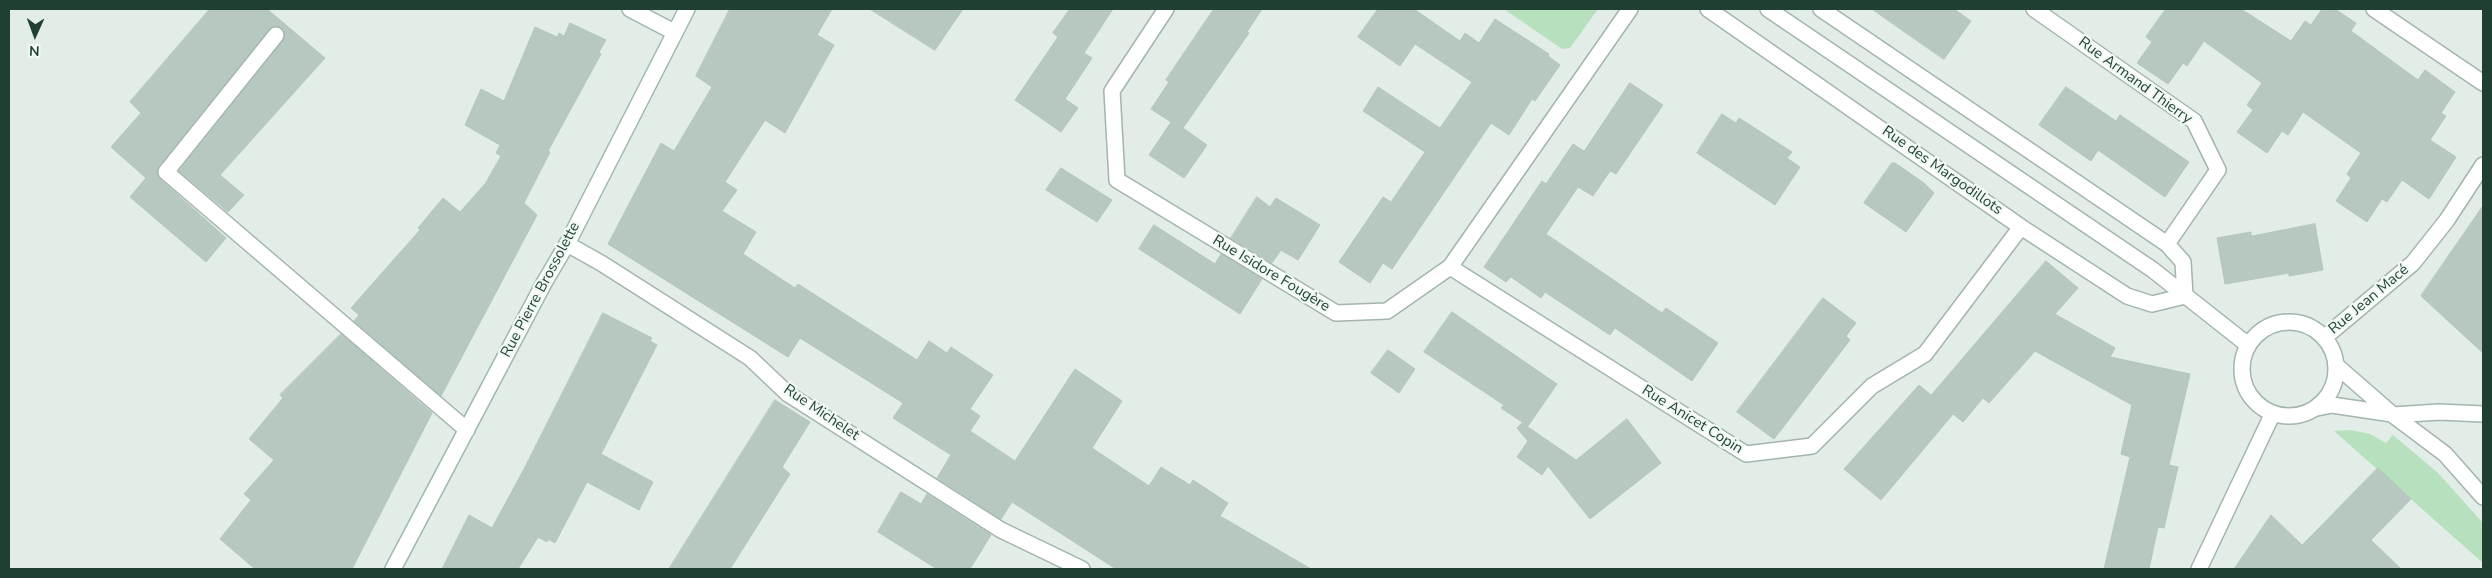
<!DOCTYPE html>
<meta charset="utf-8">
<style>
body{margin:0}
#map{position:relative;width:2492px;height:578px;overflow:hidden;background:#e1ede6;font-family:"Nunito Sans",sans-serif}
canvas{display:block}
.frame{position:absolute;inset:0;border:10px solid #1f3f33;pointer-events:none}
.north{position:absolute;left:10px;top:10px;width:50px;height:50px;-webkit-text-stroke:4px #f1f9f4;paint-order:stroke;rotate:182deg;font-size:14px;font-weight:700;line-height:20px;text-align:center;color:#1f3f33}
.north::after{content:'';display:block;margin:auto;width:18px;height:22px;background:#1f3f33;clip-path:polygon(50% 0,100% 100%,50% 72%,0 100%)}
</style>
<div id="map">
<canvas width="2492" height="578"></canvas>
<div class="frame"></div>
<div class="north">N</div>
</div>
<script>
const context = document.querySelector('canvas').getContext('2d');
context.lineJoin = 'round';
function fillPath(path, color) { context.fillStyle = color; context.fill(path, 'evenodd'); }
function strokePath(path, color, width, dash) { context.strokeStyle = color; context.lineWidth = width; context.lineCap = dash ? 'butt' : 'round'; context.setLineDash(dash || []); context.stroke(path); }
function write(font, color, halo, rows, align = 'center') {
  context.font = font + ' "Nunito Sans",sans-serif'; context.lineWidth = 4.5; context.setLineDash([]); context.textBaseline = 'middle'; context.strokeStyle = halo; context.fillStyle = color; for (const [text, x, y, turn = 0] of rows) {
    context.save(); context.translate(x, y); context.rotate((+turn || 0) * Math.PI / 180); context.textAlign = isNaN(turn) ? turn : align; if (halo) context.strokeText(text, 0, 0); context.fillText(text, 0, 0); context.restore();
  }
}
const green = new Path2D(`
 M1504,9h94l-28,39 -8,1z
 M2351,430l19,4 16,9 7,-8 45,38 45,50v40l-149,-132z`);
const building = new Path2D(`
 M210,9h57l58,49 -105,117 24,20 -16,17 -49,-41 104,-130 2,-9 -4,-5 -8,-1 -4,3 -111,138 -1,8 3,4 66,59 -20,24 -76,-65 16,-19 -35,-31 30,-34 -11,-11z
 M730,9h102l-15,26 17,10 -49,88 -20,-13 -40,62 12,8 -15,21 34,21 -13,22 52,34 3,-4 119,76 12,-19 18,12 4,-6 42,28 -23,34 10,7 -10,15 45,30 60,-92 47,32 -30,47 57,38 12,-19 29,18 3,-5 35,23 -8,13 91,53h-195l-104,-67 -11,17 -64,-41 14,-23 -58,-37 10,-15 -103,-65 -12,19 -180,-113 53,-101 13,8 38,-64 -16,-11z
 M870,9h93l-28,41z
 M1070,9h43l-29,44 8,5 -27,41 13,9 -17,24 -46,-32 43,-63 -5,-4z
 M1214,9h48l-15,23 2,1 -66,95 24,17 -23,33 -35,-23 22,-33 -20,-13 18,-27 -3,-2z
 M1378,9h36l46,32 5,-8 14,10 16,-24 54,35 -1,2 12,9 -25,36 -3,-2 -23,36 -18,-12 -99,146 -9,-6 -13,20 -31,-21 44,-65 8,5 34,-50 -62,-41 15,-24 62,41 32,-46 -57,-38 -15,22 -42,-29z
 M1872,9h82l17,12 -27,38z
 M2166,9h75l50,32 14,-20 6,4 11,-16h13l21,14 -5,8 67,49 7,-10 30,22 -14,21 5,3 -16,24 26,17 -27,42 -27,-19 -15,22 -5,-3 -15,23 -31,-21 15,-23 -4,-4 14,-21 -58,-41 -15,23 -6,-4 -15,22 -30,-21 16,-22 -6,-5 15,-22 -58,-42 -17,25 -4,-3 -15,21 -31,-21 15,-21 -6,-5z
 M570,23l36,17 -7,12 2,2 -53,97 2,1 -26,51 13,12 -96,181 -87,-75 5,-6 -8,-7 69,-78 -2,-2 25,-30 17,14 25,-28 16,-28 -5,-3 4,-8 -35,-20 16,-36 23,12 31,-74 22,10 2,-4 5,3z
 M1630,83l33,22 -47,69 -6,-3 -17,25 -15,-9 -32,47 116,79 4,-5 52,35 -26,38 -77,-53 -5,7 -65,-43 -4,6 -30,-21 -5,5 -22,-15 58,-86 4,3 27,-40 11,7z
 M2066,87l50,34 4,-6 69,47 -24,35 -67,-47 -7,11 -52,-36z
 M1722,114l14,9 3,-5 53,34 -5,6 13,9 -25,38 -78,-52z
 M1892,163h3l29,20 10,10 -28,39 -42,-29z
 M1061,168l51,32 -15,22 -51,-32z
 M1257,197l13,10 6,-9 44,27 -22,35 -17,-10 -9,13 -41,-25z
 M2483,206v147l-62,-57z
 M2315,224l8,46 -34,6v-3l-64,11 -8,-46 34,-6v4z
 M1154,225l61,39 6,-10 41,25 -22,35 -101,-65z
 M2046,261l32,27 -23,26 60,34 -5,9 80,17 -21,91 9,2 -14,61 -6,-1 -9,42h-45l26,-112 -9,-3 11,-49 -97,-54 -46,52 -6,-5 -20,24 -10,-8 -72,86 -37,-31 75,-84 12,10z
 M1823,298l33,25 -10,13 4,4 -76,99 -37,-27z
 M1452,312l105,72 -29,42 -27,-18 3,-3 -80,-53z
 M603,313l49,25 -2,3 7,4 -56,109 52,28 -14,28 -52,-28 -32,61 -7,-4 -1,3 -9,-5 -20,32h-76l27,-54 23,13 31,-57z
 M341,334l91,79 -80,156h-97l-35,-30 31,-39 -7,-6 30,-34 -25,-21 34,-41 -3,-3z
 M1388,350l27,19 -16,24 -28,-20z
 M775,400l35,22 -28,45 8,7 -60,95h-61z
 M1627,419l34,44 -71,56 -42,-53 -6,9 -25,-18 11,-16 -11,-13 5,-5 54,37z
 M2378,468l33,31 -40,41 30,29h-167l37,-54 31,30z
 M901,492l20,12 6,-10 64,41 -21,34h-33l-59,-37z`);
const service = new Path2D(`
 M276,35l-110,137 301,258
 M2393,415l46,-3 44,2`);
const minor = new Path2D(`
 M630,9l44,23
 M1166,9l-54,82 5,89 219,133 51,-2 63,-44 180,-258
 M1708,9l313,218 106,69 25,8 33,-8
 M1768,9l385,261 95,75
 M1821,9l346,235 16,18 2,34
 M2034,9l160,112 24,49 -51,74
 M2374,9l109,74
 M567,244l34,19 149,95 38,36 213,136 81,39
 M1450,267l296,187 66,-8 60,-60 53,-32 96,-127
 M2242 369a47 47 0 1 1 94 0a47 47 0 1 1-94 0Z
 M2325,337l88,-74 34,-43 36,-55
 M2338,367l55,48 52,39 38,43
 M2317,408l15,-3 60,9
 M2199,569l74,-156`);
const secondary = new Path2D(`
 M393,569l151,-286 23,-39 120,-235`);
const streetNames = [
 ["Rue Armand Thierry",2135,81,36],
 ["Rue des Margodillots",1942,171,35],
 ["Rue Isidore Fougère",1271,274,31],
 ["Rue Pierre Brossolette",541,290,-62],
 ["Rue Jean Macé",2369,300,-40],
 ["Rue Michelet",821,413,34],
 ["Rue Anicet Copin",1692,420,32]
];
fillPath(green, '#b7e0be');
fillPath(building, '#b6c8bf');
strokePath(building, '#b2c7bc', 1);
strokePath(service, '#a3b5ad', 18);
strokePath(minor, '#a3b5ad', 18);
strokePath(secondary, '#9ebaad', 18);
strokePath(service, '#fff', 15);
strokePath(minor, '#fff', 15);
strokePath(secondary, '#fff', 15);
write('15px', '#1f3f33', '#f1f9f4', streetNames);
</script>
